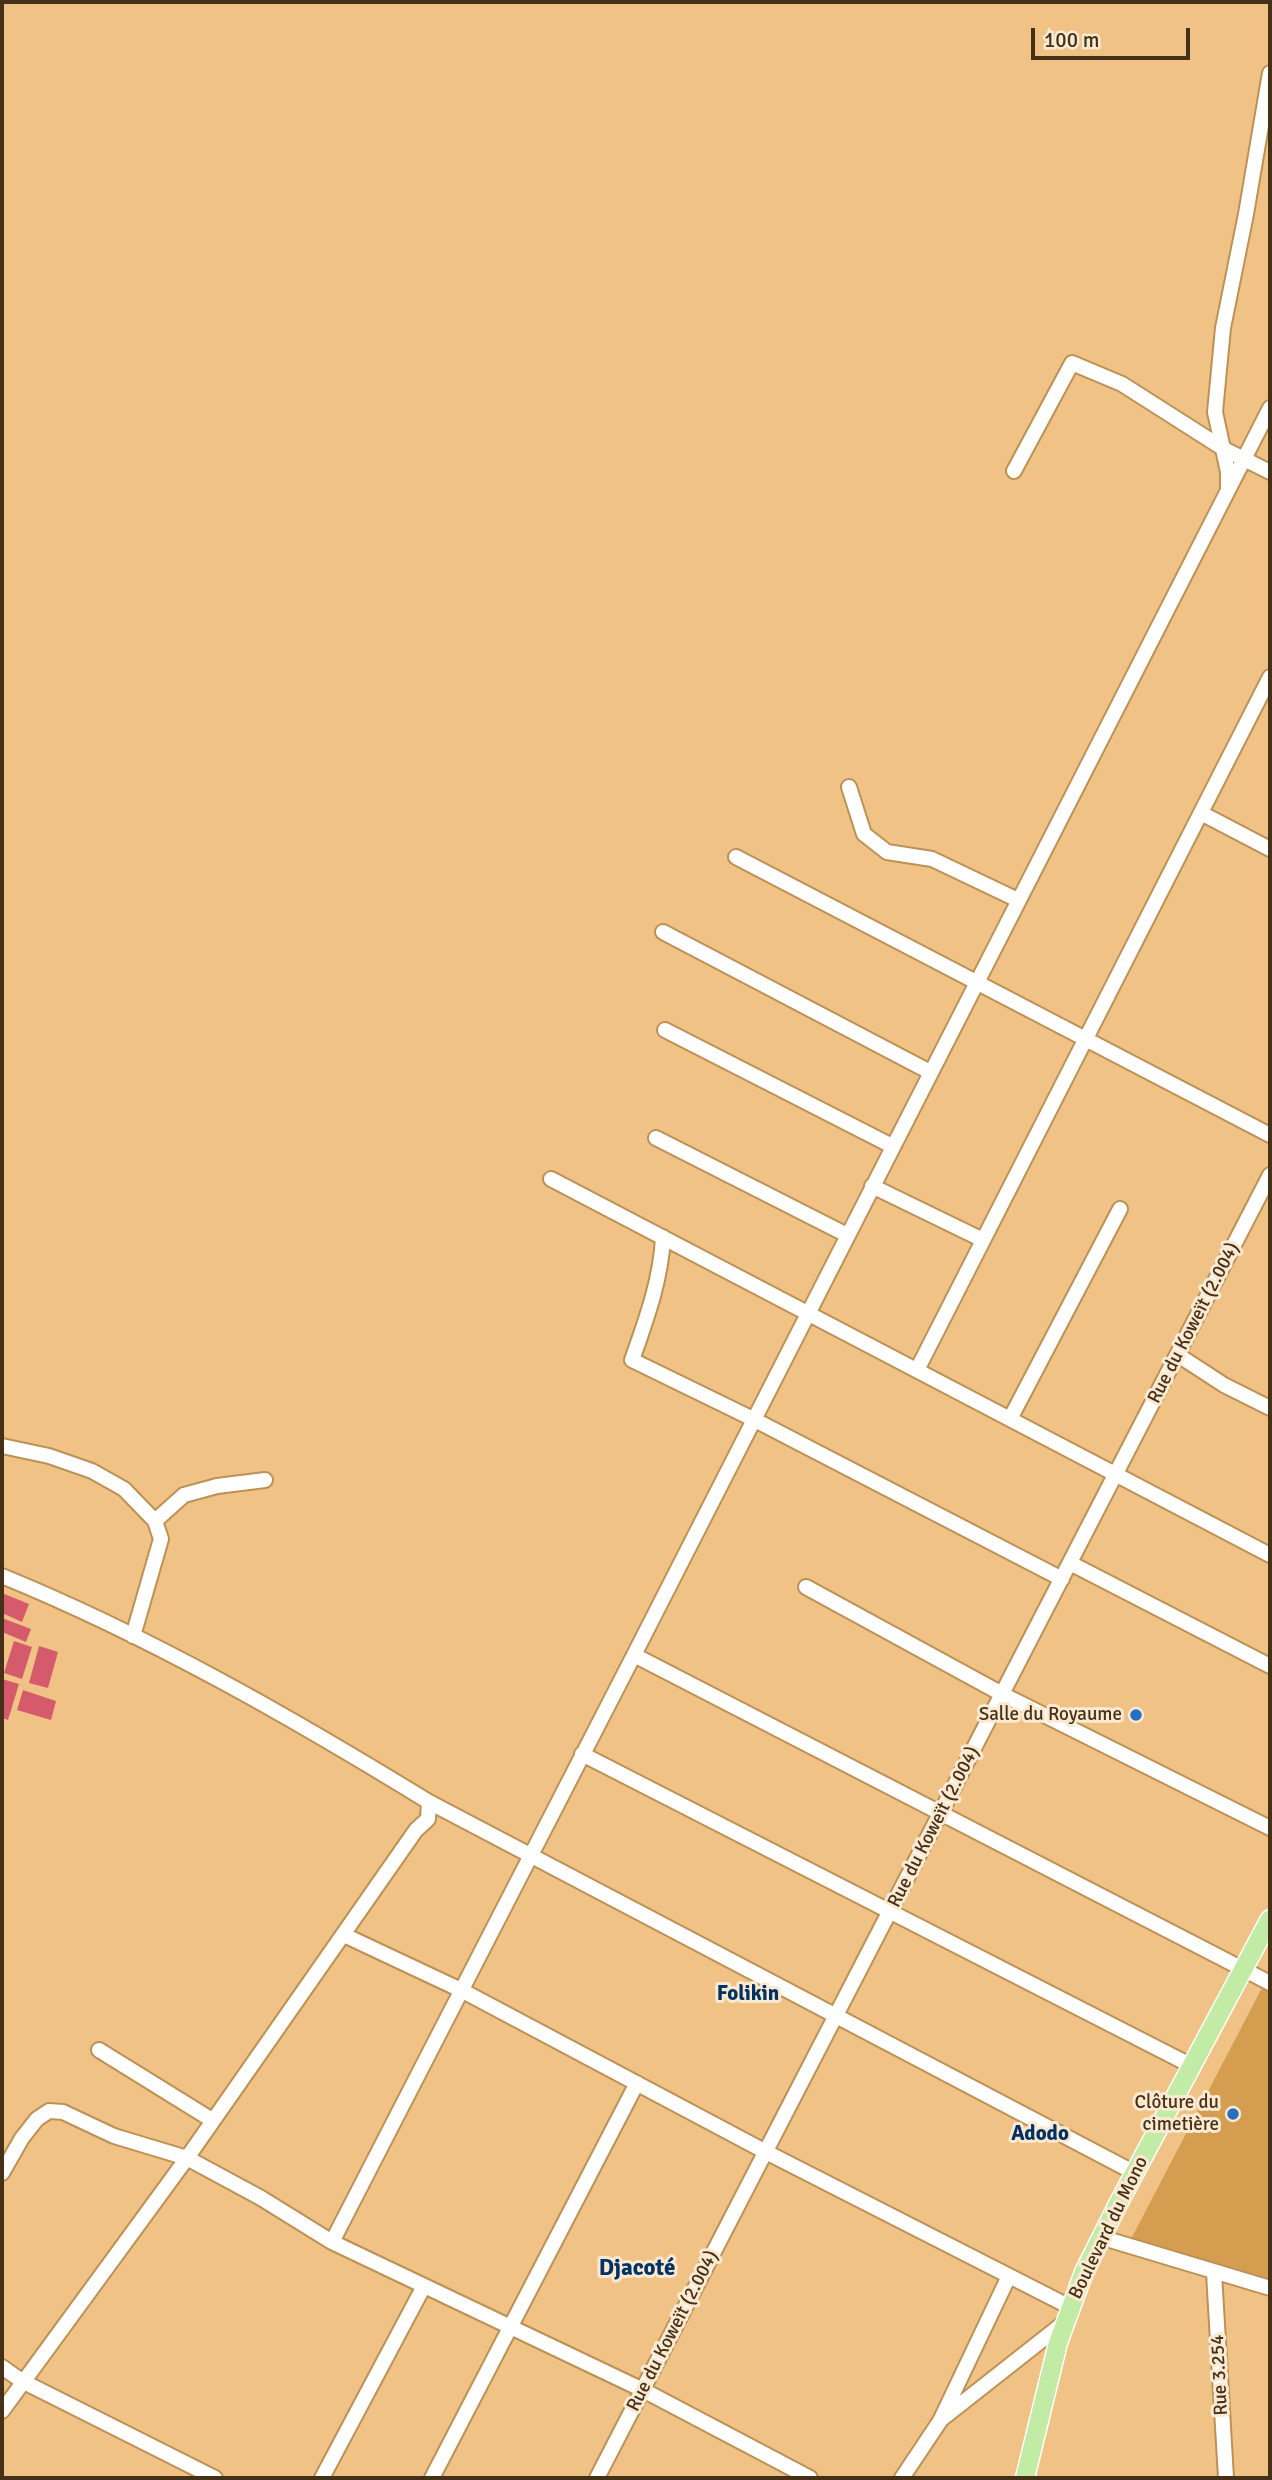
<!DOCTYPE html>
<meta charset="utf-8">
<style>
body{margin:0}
#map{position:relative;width:1272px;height:2480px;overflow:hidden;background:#f1c285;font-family:Signika,sans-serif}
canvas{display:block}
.frame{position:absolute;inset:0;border:4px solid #443118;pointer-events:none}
.scale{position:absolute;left:1031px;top:28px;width:159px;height:32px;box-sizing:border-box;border:4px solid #443118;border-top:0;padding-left:9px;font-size:21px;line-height:24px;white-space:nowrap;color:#443118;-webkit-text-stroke:5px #fce9d1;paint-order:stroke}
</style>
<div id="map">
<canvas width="1272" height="2480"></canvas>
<div class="frame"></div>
<div class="scale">100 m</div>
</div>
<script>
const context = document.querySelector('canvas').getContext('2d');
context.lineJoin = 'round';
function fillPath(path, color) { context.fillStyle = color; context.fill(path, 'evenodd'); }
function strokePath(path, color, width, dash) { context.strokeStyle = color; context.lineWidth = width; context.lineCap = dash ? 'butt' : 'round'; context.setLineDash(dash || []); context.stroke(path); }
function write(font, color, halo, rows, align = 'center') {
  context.font = font + ' Signika,sans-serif'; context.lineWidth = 6; context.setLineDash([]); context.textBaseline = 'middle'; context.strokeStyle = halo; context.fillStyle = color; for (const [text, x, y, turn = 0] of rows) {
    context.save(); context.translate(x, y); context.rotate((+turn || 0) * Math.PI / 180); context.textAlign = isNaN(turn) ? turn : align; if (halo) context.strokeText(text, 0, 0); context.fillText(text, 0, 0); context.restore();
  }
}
const green = new Path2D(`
 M1264,1984l6,3v292l-140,-38z`);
const water = new Path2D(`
 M2,1593l27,11 -7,18 -20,-9z
 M2,1618l29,11 -5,13 -24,-10z
 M14,1641l18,6 -10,32 -18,-6z
 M39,1646l19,6 -10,36 -19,-5z
 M2,1679l17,5 -11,36 -6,-2z
 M23,1690l33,11 -5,19 -34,-10z`);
const minor = new Path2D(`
 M1014,471l58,-108 50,21 102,65 46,23
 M1228,489v-17l-13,-60 8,-84 23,-114 24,-141
 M849,787l15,47 23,18 45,7 86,41
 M1201,813l69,36
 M736,857l534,278
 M663,932l267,140
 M665,1030l227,116
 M656,1138l191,97
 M551,1179l719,376
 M872,1186l111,54
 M663,1237c-2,43 -17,83 -31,123l121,59 309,160
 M1178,1355l46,30 46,23
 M917,1370l353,-693
 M1010,1419l110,-210
 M2,1446l47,10 43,15 32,18 31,32 6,18 -28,97
 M155,1521l29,-26 33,-9 48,-6
 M1070,1563l200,103
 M2,1576c149,61 290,142 427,226l-1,17 -12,11 -229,328 -185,253
 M806,1587l196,107 268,134
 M634,1655l636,328
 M582,1754l610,312
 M429,1802l706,371
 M344,1935l117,55 305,162 304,155
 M99,2050l113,70
 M2,2173l20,-35 15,-19 12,-8 14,1 51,24 73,22 74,40 71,44 311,148 167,88
 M1110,2240l160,48
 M332,2242l302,-587 636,-1247
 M1214,2273l12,205
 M2,2367l20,14 193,97
 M943,2418l122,-96
 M322,2478l102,-192
 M432,2478l205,-395
 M597,2478l673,-1303
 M902,2478l38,-57 69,-145`);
const major = new Path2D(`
 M1025,2478l33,-135 26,-71 34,-68 152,-285`);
const markers = [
 [1136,1715,7,"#2770c0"],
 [1233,2114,7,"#2770c0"]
];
const streetNames = [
 ["Rue du Koweït (2.004)",1194,1323,-63],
 ["Rue du Koweït (2.004)",934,1827,-63],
 ["Boulevard du Mono",1109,2228,-64],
 ["Rue du Koweït (2.004)",673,2331,-63],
 ["Rue 3.254",1220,2375,-93]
];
const poiNames = [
 ["Salle du Royaume",1122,1715],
 ["Clôture du",1219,2103],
 ["cimetière",1219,2125]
];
const neighbourhoodNames = [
 ["Folikin",748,1994],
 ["Adodo",1040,2134]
];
const quarterNames = [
 ["Djacoté",637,2269]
];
fillPath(green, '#d49d4f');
fillPath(water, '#d55a6c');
strokePath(minor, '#bd9154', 18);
strokePath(major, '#fff', 21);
strokePath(minor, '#fff', 14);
strokePath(major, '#c2eba6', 18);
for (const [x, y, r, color] of markers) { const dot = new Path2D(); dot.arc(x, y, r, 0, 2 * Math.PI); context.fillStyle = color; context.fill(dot); strokePath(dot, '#fce9d1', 2.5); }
write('19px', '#443118', '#fce9d1', streetNames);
write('19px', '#443118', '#fce9d1', poiNames, 'right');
write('bold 21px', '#013264', '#fce9d1', neighbourhoodNames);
write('bold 23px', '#013264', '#fce9d1', quarterNames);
</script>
